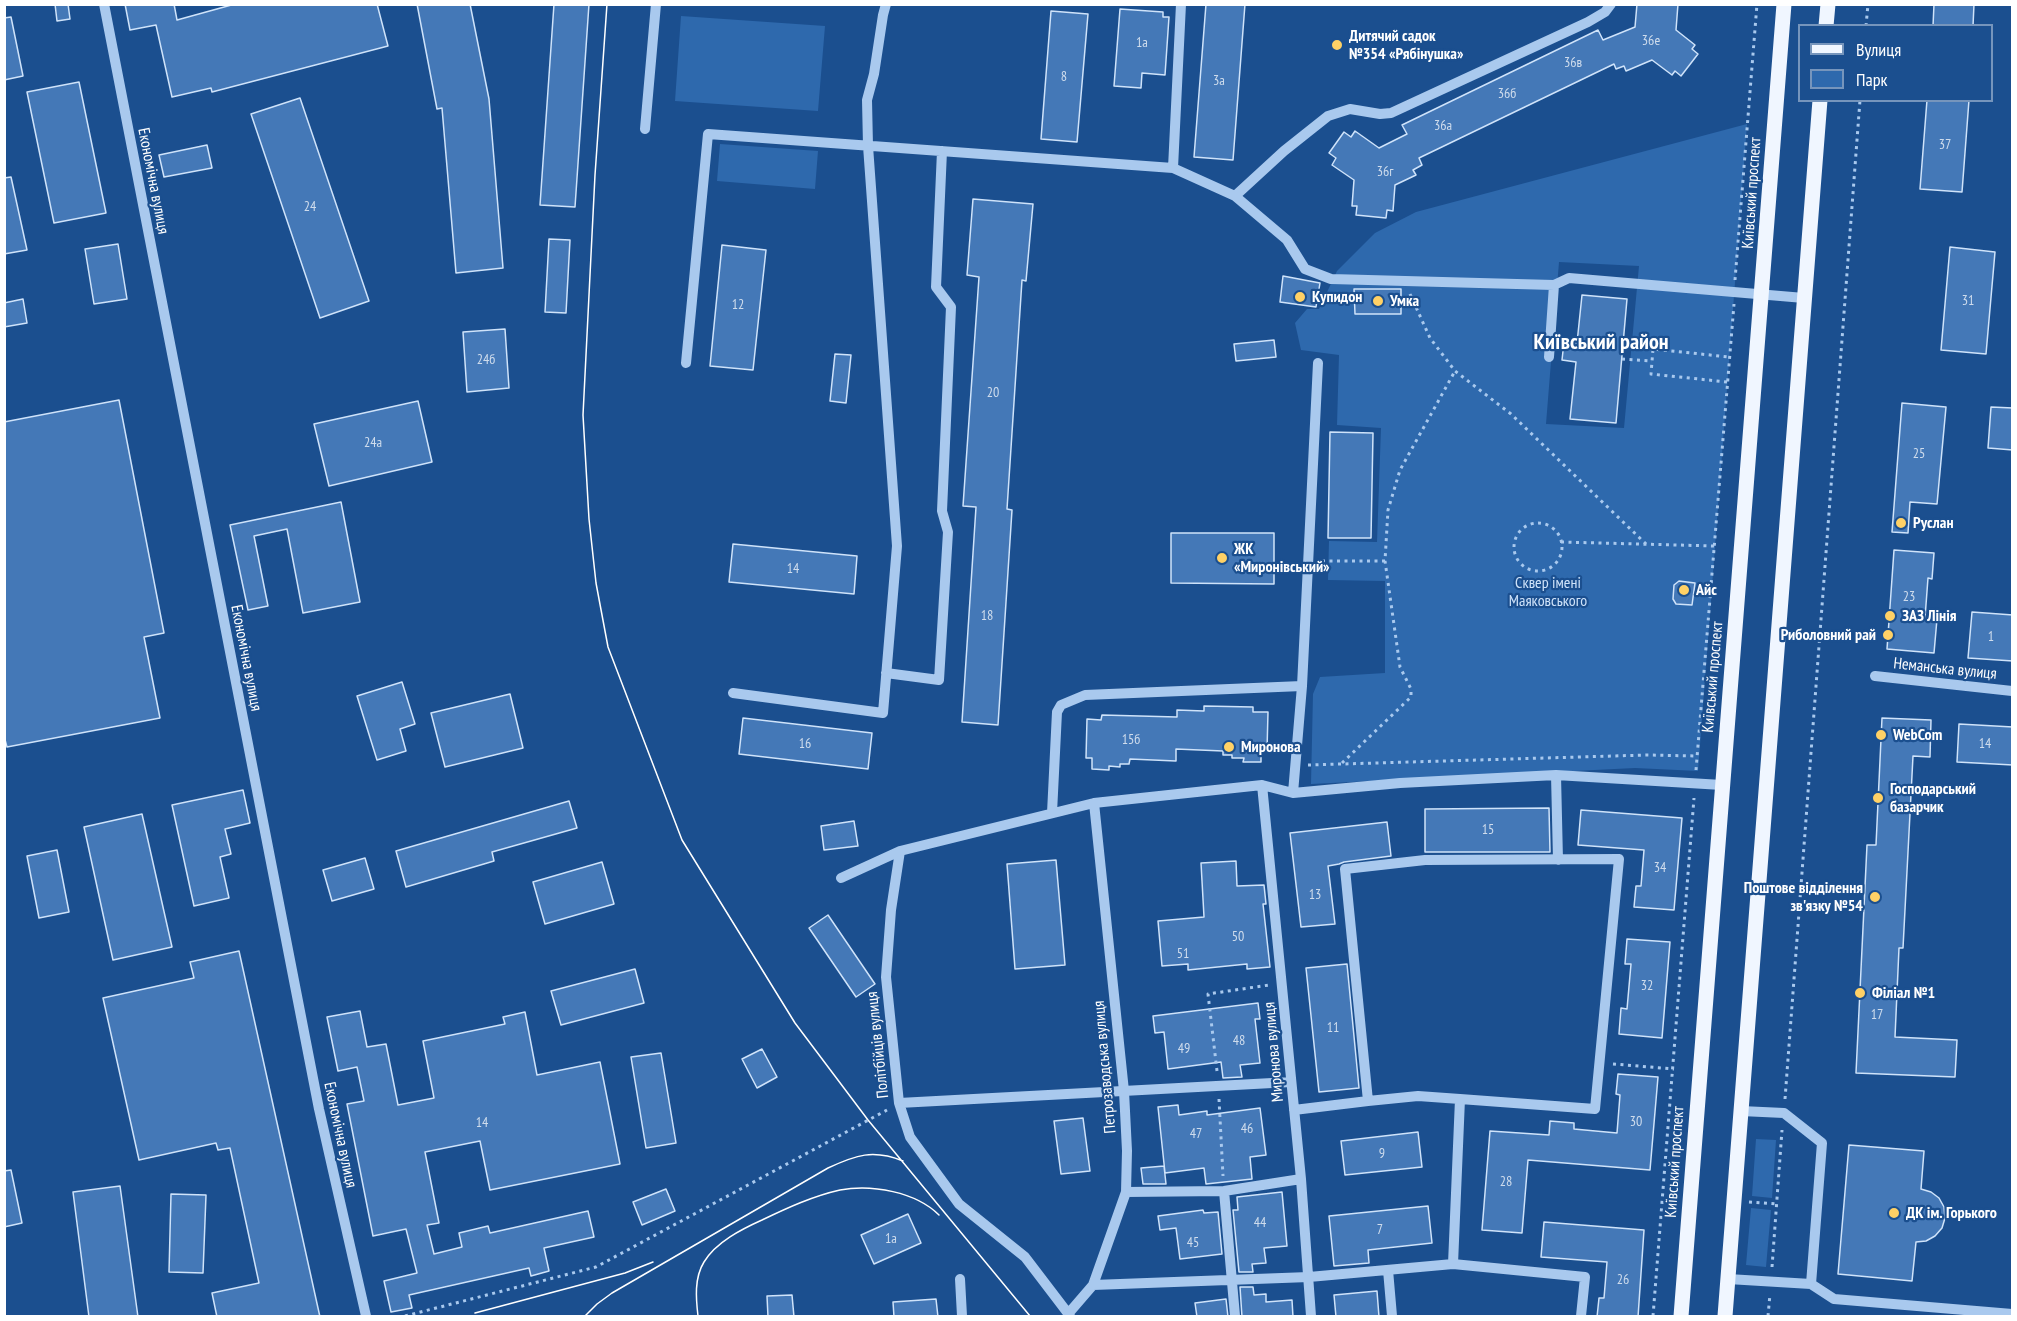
<!DOCTYPE html>
<meta charset="utf-8">
<style>
body{margin:0}
#map{position:relative;width:2017px;height:1321px;overflow:hidden;background:#1b4f8f;font-family:"PT Sans Narrow",sans-serif}
canvas{display:block}
.frame{position:absolute;inset:0;border:6px solid #fff;pointer-events:none}
.legend{position:absolute;left:1798px;top:24px;width:195px;height:78px;box-sizing:border-box;background:#1b4f8f;border:2px solid #7695bc;margin:0;padding:8px 10px;list-style:none;font-size:18px;color:#fff}
.legend li{display:flex;align-items:center;gap:12px;height:30px}
.legend b{width:30px;border:2px solid #7695bc}
</style>
<div id="map">
<canvas width="2017" height="1321"></canvas>
<div class="frame"></div>
<ul class="legend">
<li><b style="height:8px;background:#f0f6ff"></b>Вулиця</li>
<li><b style="height:16px;background:#2e69ad"></b>Парк</li>
</ul>
</div>
<script>
const context = document.querySelector('canvas').getContext('2d');
context.lineJoin = 'round';
function fillPath(path, color) { context.fillStyle = color; context.fill(path, 'evenodd'); }
function strokePath(path, color, width, dash) { context.strokeStyle = color; context.lineWidth = width; context.lineCap = dash ? 'butt' : 'round'; context.setLineDash(dash || []); context.stroke(path); }
function write(font, color, halo, rows, align = 'center') {
  context.font = font + ' "PT Sans Narrow",sans-serif'; context.lineWidth = 4.5; context.setLineDash([]); context.textBaseline = 'middle'; context.strokeStyle = halo; context.fillStyle = color; for (const [text, x, y, turn = 0] of rows) {
    context.save(); context.translate(x, y); context.rotate((+turn || 0) * Math.PI / 180); context.textAlign = isNaN(turn) ? turn : align; if (halo) context.strokeText(text, 0, 0); context.fillText(text, 0, 0); context.restore();
  }
}
const green = new Path2D(`
 M681,16l144,10 -7,85 -143,-10z
 M1747,124l-49,647 -63,-3 -324,16 2,-90 7,-17 65,-4v-92l-57,-1 1,-39 48,1 4,-114 -44,-3 2,-70 -38,-5 -6,-27 12,-14h12l18,-38 38,-38 41,-21zM1559,262l80,4 -15,162 -78,-4z
 M720,144l98,7 -3,38 -98,-8z
 M1756,1139l20,1 -4,58 -20,-2z
 M1751,1208l20,2 -5,57 -20,-2z`);
const building = new Path2D(`
 M55,4h13l2,15 -13,2z
 M125,4h49l3,16 58,-16h142l11,42 -176,46 -1,-4 -39,9 -16,-72 -26,5z
 M417,4h53l19,95 14,169 -47,5 -14,-165 -5,1z
 M554,4h35l-14,203 -35,-2z
 M1206,4h39l-12,156 -39,-3z
 M1637,4h41l-2,26 19,15 -3,4 6,5 -17,22 -6,-5 -3,4 -20,-15 -26,11 -2,-5 -8,3 -2,-5 -195,94 3,7 -9,5 3,5 -21,10 -2,26 -6,-1 -1,8 -30,-3 1,-9h-5l2,-26 -22,-15 4,-7 -7,-5 15,-21 7,5 4,-6 24,17 28,-14 -5,-9 196,-95 5,10 32,-13z
 M1934,4h40l-1,22h-40z
 M1120,9l43,3v5h6l-4,58 -23,-2 -1,15 -27,-2z
 M1051,11l37,3 -11,128 -36,-3z
 M11,17l12,59 -19,4v-62z
 M79,82l27,131 -52,10 -27,-131z
 M300,98l69,203 -49,17 -69,-204z
 M1927,100h42l-7,92 -42,-3z
 M207,145l5,23 -48,9 -5,-22z
 M11,177l16,73 -23,4v-76z
 M973,199l60,5 -7,77 -4,-1 -15,229 5,1 -14,215 -36,-3 14,-215 -13,-1 16,-229 -12,-2z
 M549,239l21,1 -4,73 -21,-1z
 M118,244l9,55 -33,5 -9,-55z
 M722,245l44,5 -13,120 -43,-4z
 M1950,247l45,5 -9,102 -45,-4z
 M1283,276l37,7 -4,24 -36,-5z
 M1354,289h47v25h-46z
 M1582,295l45,4 -11,124 -46,-4 6,-57 -14,-2 2,-18 13,1z
 M23,299l4,24 -23,4v-24z
 M505,329l4,59 -42,4 -4,-60z
 M1274,340l2,17 -40,4 -2,-17z
 M835,354l16,1 -5,48 -16,-2z
 M119,400l45,233 -20,4 16,81 -153,29 -3,-11v-314z
 M418,401l14,61 -103,24 -15,-62z
 M1902,403l44,4 -9,97 -27,-2 -2,31 -16,-1z
 M1991,407l22,1v42l-25,-2z
 M1330,432l43,1 -2,105h-43z
 M341,502l19,100 -57,11 -16,-84 -33,7 14,70 -20,4 -18,-85z
 M1171,533h103v51l-103,-1z
 M733,544l124,12 -3,38 -125,-12z
 M1894,550l40,3 -2,26 -4,-1 -3,40 12,1 -3,34 -47,-4z
 M1679,581l16,2 -3,22 -16,-1 -3,-5 1,-14z
 M1972,612l41,3v46l-45,-3z
 M402,682l13,42 -15,5 6,22 -29,9 -20,-64z
 M510,694l13,54 -78,19 -14,-54z
 M1204,706l49,1v5h15l-1,39 -6,-1v12h-18l1,-4h-12v-3h-9v-4l-47,-2v12l-46,-2 -1,5h-9v3l-11,-1v4l-17,-1v-11h-6l1,-39 14,1 1,-5 75,2v-7l27,1z
 M743,718l129,15 -4,36 -129,-15z
 M1882,718l49,2 -1,37 -17,-1 -10,192h-4l-4,89 62,3 -2,37 -99,-4 11,-228h9z
 M1959,724l54,3v38l-56,-3z
 M243,790l7,33 -25,6 6,25 -11,3 9,41 -35,8 -22,-101z
 M569,801l8,27 -85,24 2,9 -88,26 -10,-36z
 M1549,808l1,44h-125v-43z
 M1581,810l101,8 -8,92 -40,-3 2,-21h5l3,-36 -66,-5z
 M142,814l30,133 -59,13 -29,-133z
 M854,821l4,25 -34,4 -3,-24z
 M1387,822l4,34 -47,6 -5,2 -11,2 7,58 -34,3 -11,-94z
 M57,850l12,62 -30,6 -12,-62z
 M365,858l9,31 -42,12 -9,-31z
 M1056,860l9,105 -50,4 -8,-105z
 M1236,861l1,25 27,-1 2,19h-3l7,63 -23,2v-5l-59,6v-6l-26,2 -4,-45 46,-4 -3,-54z
 M602,862l12,42 -69,20 -12,-42z
 M828,915l47,69 -19,13 -47,-69z
 M1627,939l43,3 -8,96 -43,-4 2,-26 6,1 4,-45h-6z
 M239,951l81,366h-103l-5,-24 47,-10 -29,-135 -12,2 -2,-7 -77,17 -36,-162 91,-20 -4,-16z
 M1347,964l12,124 -40,4 -13,-124z
 M635,969l9,34 -83,22 -10,-34z
 M1258,1003l2,16h-5l5,44 -20,2 2,12 -19,1 -2,-16 -53,7 -4,-37 -9,1 -2,-17z
 M360,1011l7,36 19,-3 12,61 36,-7 -11,-57 82,-17 -2,-7 22,-5 12,63 63,-13 20,102 -130,26 -10,-49 -55,11 14,71 -12,2 7,29 28,-7 -3,-14 29,-7 2,7 98,-22 6,26 -50,11 5,23 -18,5 -2,-8 -120,27 3,13 -21,4 -7,-31 33,-8 -11,-44 -33,7 -26,-132 17,-3 -7,-34 -19,4 -11,-54z
 M762,1049l15,28 -20,11 -15,-29z
 M661,1053l15,90 -30,5 -15,-91z
 M1618,1074l40,3 -8,93 -122,-10 -6,73 -40,-3 8,-99 59,4 1,-14 24,2v6l43,4 3,-38 -4,-1z
 M1178,1105l1,10 28,-4v4l53,-7 6,47 -16,2 2,22 -46,5 -2,-16 -39,5 -7,-66z
 M1083,1118l7,53 -29,3 -7,-53z
 M1418,1132l4,35 -77,8 -4,-34z
 M1849,1145l75,6 -3,38 10,3 8,6 5,9 1,11 -3,10 -7,8 -9,5 -10,1 -4,39 -74,-7z
 M1164,1166l2,18h-23l-2,-16z
 M11,1170l11,53 -18,4v-56z
 M120,1186l18,131h-49l-16,-125z
 M666,1189l9,22 -33,14 -9,-23z
 M1282,1192l5,54 -23,2 2,15 -14,1 1,8h-14l-6,-62h5l-1,-13z
 M171,1194l35,1 -3,78 -34,-1z
 M1428,1206l4,37 -64,7 1,13 -35,3 -5,-50z
 M1203,1210l1,3 14,-1 4,42 -42,5 -4,-31 -16,2 -2,-14z
 M908,1214l13,29 -47,21 -13,-29z
 M1544,1222l100,8 -6,87h-41l2,-19h5l3,-36 -66,-5z
 M1240,1287h13l1,8 12,-1v8l26,-2 1,17h-51z
 M1377,1291l2,26h-43l-2,-22z
 M792,1295l2,22h-26l-1,-21z
 M936,1299l2,18h-44l-1,-15z
 M1226,1299l2,18h-31l-2,-14z`);
const path = new Path2D(`
 M1866,26l2,-22
 M1735,280l22,-276
 M1410,294l20,44 25,33 56,43 136,131
 M1622,359l30,2
 M1727,382l-76,-8 2,-25 76,8
 M1514 547a24 24 0 1 1 48 0a24 24 0 1 1-48 0Z
 M1561,542l154,4
 M1322,561h63
 M1342,763l69,-66v-8l-11,-22 -15,-106 3,-51 12,-40 55,-99
 M1308,765l339,-10 50,1
 M1696,770l38,-466
 M1613,1064l61,5
 M1217,1071l-9,-77 61,-9
 M1219,1099l4,77
 M1785,1099l75,-999
 M1749,1202l28,2
 M1772,1267l10,-137
 M405,1316l191,-49 291,-157
 M1653,1316l41,-518
 M1768,1316l2,-22`);
const minor = new Path2D(`
 M104,4l215,1105 47,207
 M1181,4l-8,164 62,28 49,-45 44,-35 22,-7 30,5 11,-1 197,-91 17,-10 6,-8
 M645,129l11,-125
 M1235,196l52,44 18,29 26,10 223,6 -5,72
 M1554,285l15,-7 235,20
 M686,363l22,-229 465,34
 M886,673l53,7 9,-148 -6,-21 9,-204 -15,-20 6,-136
 M1875,676l137,15
 M733,693l150,20 14,-167 -29,-400 -1,-46 7,-26 9,-59 3,-11
 M1556,775l2,85
 M1262,785l39,394 10,137
 M1293,793l9,-107 16,-323
 M1052,813l5,-101 4,-7 24,-10 217,-9
 M900,851l-9,59 -5,67 13,126 11,34 49,67 66,53 45,59
 M841,878l59,-27 194,-48 168,-18 31,8 107,-10 156,-8 166,10
 M899,1103l392,-21
 M1294,1110l74,-9
 M1741,1111l43,2 38,30 -11,141
 M1224,1191l11,125
 M1126,1192l98,-1 77,-12
 M1453,1264l7,-165 135,10 24,-250 -194,1 -80,9 23,232 50,-5 42,3
 M1388,1270l4,46
 M960,1279l2,37
 M1728,1279l83,5 23,15 178,15
 M1093,1285l216,-8 144,-13 132,13 -4,39
 M1068,1314l25,-29 33,-93 1,-41 -3,-60 -30,-288`);
const major = new Path2D(`
 M1826,26l2,-22
 M1681,1316l103,-1312
 M1725,1316l95,-1216`);
const tram = new Path2D(`
 M607,4l-12,171 -12,240 6,104 7,64 12,64 74,193 113,183 73,97 162,196
 M475,1313l150,-40 28,-11
 M585,1316l12,-12 15,-11 216,-125c28,-13 45,-19 75,-7
 M698,1316c-2,-17 -4,-38 6,-54 12,-20 38,-33 58,-42 25,-12 51,-24 78,-30 32,-6 76,2 99,25`);
const markers = [
 [1337,45,6,"#ffd166"],
 [1300,297,6,"#ffd166"],
 [1378,301,6,"#ffd166"],
 [1901,523,6,"#ffd166"],
 [1222,558,6,"#ffd166"],
 [1684,590,6,"#ffd166"],
 [1890,616,6,"#ffd166"],
 [1888,635,6,"#ffd166"],
 [1881,735,6,"#ffd166"],
 [1229,747,6,"#ffd166"],
 [1878,798,6,"#ffd166"],
 [1875,897,6,"#ffd166"],
 [1860,993,6,"#ffd166"],
 [1894,1213,6,"#ffd166"]
];
const numberNames = [
 ["36е",1651,41],
 ["1а",1142,43],
 ["36в",1573,63],
 ["8",1064,77],
 ["3а",1219,81],
 ["36б",1507,94],
 ["36а",1443,126],
 ["37",1945,145],
 ["36г",1385,172],
 ["24",310,207],
 ["31",1968,301],
 ["12",738,305],
 ["24б",486,360],
 ["20",993,393],
 ["24а",373,443],
 ["25",1919,454],
 ["14",793,569],
 ["23",1909,597],
 ["18",987,616],
 ["1",1991,637],
 ["15б",1131,740],
 ["16",805,744],
 ["14",1985,744],
 ["15",1488,830],
 ["34",1660,868],
 ["13",1315,895],
 ["50",1238,937],
 ["51",1183,954],
 ["32",1647,986],
 ["17",1877,1015],
 ["11",1333,1028],
 ["48",1239,1041],
 ["49",1184,1049],
 ["30",1636,1122],
 ["14",482,1123],
 ["46",1247,1129],
 ["47",1196,1134],
 ["9",1382,1154],
 ["28",1506,1182],
 ["44",1260,1223],
 ["7",1380,1230],
 ["1а",891,1239],
 ["45",1193,1243],
 ["26",1623,1280]
];
const poiNames = [
 ["Дитячий садок",1349,36],
 ["№354 «Рябінушка»",1349,54],
 ["Купидон",1312,297],
 ["Умка",1390,301],
 ["Руслан",1913,523],
 ["ЖК",1234,549],
 ["«Миронівський»",1234,567],
 ["Айс",1696,590],
 ["ЗАЗ Лінія",1902,616],
 ["Риболовний рай",1876,635,"right"],
 ["WebCom",1893,735],
 ["Миронова",1241,747],
 ["Господарський",1890,789],
 ["базарчик",1890,807],
 ["Поштове відділення",1863,888,"right"],
 ["зв'язку №54",1863,906,"right"],
 ["Філіал №1",1872,993],
 ["ДК ім. Горького",1906,1213]
];
const streetNames = [
 ["Економічна вулиця",153,181,79],
 ["Київський проспект",1752,193,-86],
 ["Економічна вулиця",246,658,79],
 ["Неманська вулиця",1945,669,6],
 ["Київський проспект",1713,677,-85],
 ["Політбійців вулиця",878,1045,-96],
 ["Миронова вулиця",1274,1052,-95],
 ["Петрозаводська вулиця",1105,1067,-95],
 ["Економічна вулиця",340,1135,78],
 ["Київський проспект",1675,1162,-86]
];
const parkNames = [
 ["Сквер імені",1548,583],
 ["Маяковського",1548,601]
];
const districtNames = [
 ["Київський район",1601,343]
];
fillPath(green, '#2e69ad');
fillPath(building, '#4478b7');
strokePath(building, '#cfe3fa', 1.5);
strokePath(path, '#a9c9ee', 3, [3, 4.5]);
strokePath(minor, '#a9c9ee', 10);
strokePath(major, '#f0f6ff', 15);
strokePath(tram, '#fff', 1.5);
for (const [x, y, r, color] of markers) { const dot = new Path2D(); dot.arc(x, y, r, 0, 2 * Math.PI); context.fillStyle = color; context.fill(dot); strokePath(dot, '#1b4f8f', 2); }
write('14px', '#d0dded', null, numberNames);
write('bold 16px', '#fff', '#1b4f8f', poiNames, 'left');
write('16px', '#fff', '#1b4f8f', streetNames);
write('16px', '#cfe3fa', '#1b4f8f', parkNames);
write('bold 22px', '#fff', '#1b4f8f', districtNames);
</script>
